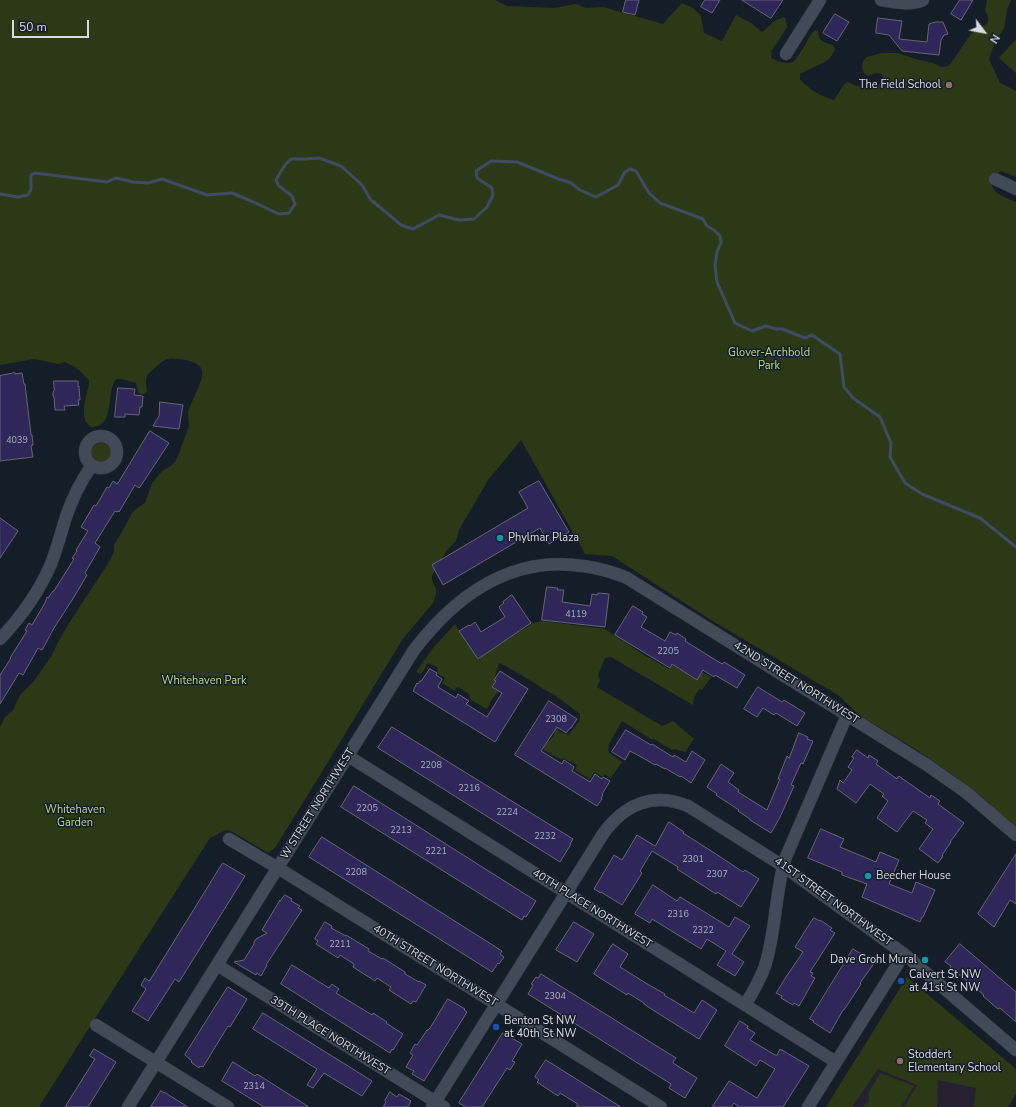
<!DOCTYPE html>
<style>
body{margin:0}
#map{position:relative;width:1016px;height:1107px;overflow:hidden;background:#151e28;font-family:"Nunito Sans",sans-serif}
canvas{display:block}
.north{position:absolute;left:964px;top:12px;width:40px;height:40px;-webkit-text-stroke:3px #151e28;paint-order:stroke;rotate:122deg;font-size:11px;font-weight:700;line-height:16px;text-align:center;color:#d5dbe2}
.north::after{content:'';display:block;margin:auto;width:14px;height:18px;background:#d5dbe2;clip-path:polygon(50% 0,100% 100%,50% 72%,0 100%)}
.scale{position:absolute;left:12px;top:20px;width:77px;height:18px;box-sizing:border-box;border:2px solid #d5dbe2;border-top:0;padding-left:5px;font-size:12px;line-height:14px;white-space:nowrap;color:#d5dbe2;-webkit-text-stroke:3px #151e28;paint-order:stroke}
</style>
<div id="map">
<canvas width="1016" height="1107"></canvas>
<div class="north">N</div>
<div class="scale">50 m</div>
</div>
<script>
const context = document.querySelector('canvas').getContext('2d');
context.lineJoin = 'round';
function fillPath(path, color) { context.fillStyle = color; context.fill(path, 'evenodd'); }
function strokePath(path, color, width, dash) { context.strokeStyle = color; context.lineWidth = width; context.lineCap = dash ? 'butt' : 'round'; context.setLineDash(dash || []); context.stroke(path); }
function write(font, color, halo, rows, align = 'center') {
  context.font = font + ' "Nunito Sans",sans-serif'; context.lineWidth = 3; context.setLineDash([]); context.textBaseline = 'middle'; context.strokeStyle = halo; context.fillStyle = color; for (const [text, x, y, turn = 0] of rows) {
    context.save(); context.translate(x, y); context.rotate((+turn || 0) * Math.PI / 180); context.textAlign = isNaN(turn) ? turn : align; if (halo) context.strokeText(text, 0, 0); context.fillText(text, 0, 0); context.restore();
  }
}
const education = new Path2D(`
 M879,1023l127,84h-180z`);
const green = new Path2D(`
 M0,0h495l12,6 47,2 22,-4 10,4 17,-1 60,17 19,-21 11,5 8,8 3,17 18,8 14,-26 15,8 11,9 14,-12 9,-3 2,10 -16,25 1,1 -1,5c7,3 15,7 22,4 4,-2 15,-23 19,-29l3,-3 3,1c1,11 5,11 15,14l2,5 -5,8 -5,4 -7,3 -18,9v5c9,11 21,17 34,21l9,-14 4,-4 10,4 13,3 14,-7 -2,-8 -6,-1 -8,3 -4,-3 -2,-6 1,-6 4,-4 15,-4h15l22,7 14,3 8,4 8,-1 22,-32 6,-5 10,-5 1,-3v-4l-3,-7 2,-10h24l-4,10 -3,18 -10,16 -5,15 11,24 16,8v86l-15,-6 -3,2 -6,13c2,8 16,13 24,16v626l-11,-8 -17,-18 -11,-9 -10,-6 -11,-10 -39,-27 -58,-35 -21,-20 -127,-75 -99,-64 -27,-2 -64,-114 -23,28 -10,12 -29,50 -2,8 -2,4 -8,8 -15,25v5l4,9v5l-3,9 -31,37 -74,122 -53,86 -7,5 -37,-22 -5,-1 -16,8 -73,114 -98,155h-39v-380l5,-10 8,-7 2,-4 5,-11 14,-14 18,-26 6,-13 13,-22 38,-58 5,-10v-7l9,-15 9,-17 4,-4 9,-6 7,-20 10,-12 9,-5 4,-4 3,-6 11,-30 -1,-15 13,-30c1,-4 2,-9 0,-13 -5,-8 -28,-12 -36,-8 -6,3 -12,10 -17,14 -3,5 -2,12 -1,17l-3,3h-4l-2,-2 -2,-9 -15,-4h-5c-10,11 -1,46 -22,48 -3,1 -5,-1 -7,-4 -7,-9 0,-28 2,-39v-4l-10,-10 -4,-3 -10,-5 -7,2 -24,-5 -34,6z
 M1016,39v34l-17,-15z
 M91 453a10 10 0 1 1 20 0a10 10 0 1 1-20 0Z
 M542,621l63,8 39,26 25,14 4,-4 23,15 6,-8 9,5 -9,13 -3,-1 -5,9 -1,7 -82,-48 -6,1 -7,17 2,5 -3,7 65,39 11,-5 21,18 -9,13 -11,-3 -2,1 -18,-11h-3l-29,-18 -14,25 1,7 13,9 -11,16 -7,-4 -1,3 -9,-5 -4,7 -15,-9 2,-5 -14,-7 -1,2 -18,-10 -1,-3 11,-11 1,-6 3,-4 1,6 10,3 11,-15v-6l-24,-18 -11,-6 -12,-8 -27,-16 -7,-3 -5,17 2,1 -4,6 8,4c-7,5 -10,11 -13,18l-16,-9 -2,-6 -11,-7 -2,1 -1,3 -13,-8 3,-5 -7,-4 -1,-7 -9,-4 -7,11 -5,-2 17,-24 22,-24 24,36 3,-4 51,-33z
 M907,977l109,92v25l-8,13h-34l2,-19 -38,-8 -1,27h-33l13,-22 -39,-16 -26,38h-26z
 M880,1073l34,13 -13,21h-39l7,-6 -1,-7z`);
const stream = new Path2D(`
 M0,194l18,3 10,-2 3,-6v-14l4,-2 72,9 9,-4 17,4 15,1 14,-4 45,16 25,-2 19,8 28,13 10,-1 6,-9 -3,-8 -13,-10 -3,-6 9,-15 6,-6h14l14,-1 22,8 21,19 9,15 16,13 14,12 12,4 26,-14 20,5 15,-1 13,-12 6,-12 -1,-7 -15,-10 -1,-7 15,-10 26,1 39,16 15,5 9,7 16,7 22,-12 7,-13 5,-3 6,2 13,22 11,10 43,16 4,7 7,4 6,6 1,7 -4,9 -2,13 2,17 18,41 17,8 14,-5 10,3h6l23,9 7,-3 28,19 4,33 9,11 27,19 11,26 -1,14 15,26 17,11 58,24 36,29`);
const building = new Path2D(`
 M626,0h13l-4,15 -12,-3z
 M705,0h15l-8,13 -11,-6z
 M742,0h41l-12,18z
 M960,0h13l-12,20 -10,-6z
 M835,14l14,8 -12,19 -14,-8z
 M878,18l24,3 -3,18 28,3 2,-18 6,-2h8l5,12 -4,1 -3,5 -2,15 -37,-4 -13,-16 -13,-2z
 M15,373v1l7,-1 2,11h1l6,51h1l1,9v1l-2,1 2,11 -33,4v-85z
 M54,381h24v6l1,-1 1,14h-2l1,5 -15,1 1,4h-10l-1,-13 -1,-1v-4l1,-1z
 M118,388l17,1 -1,6 9,1 -1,11h-2l-1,8 -14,-1v3h-10z
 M160,402l23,3 -4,24 -26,-3 6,-10z
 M150,431l19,12 -29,44 -1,1 -4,-3 -16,27 -1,-1 -1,1 -2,-1 -20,32 5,4 -15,26 2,2 -13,22 -20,31 -12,22 -4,-2 -15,27 -4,-2 -19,31v-29l11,-17h-1l17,-27 -2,-1 4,-7 3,2 13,-22 2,-6 1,1 5,-7h1l20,-32 -2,-1 5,-7 -1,-1 12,-19 -7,-4 13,-22 2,1 11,-19 2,1 4,-7 4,3z
 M539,481l30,51 -20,12 -9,-16 -97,57 -11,-20 96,-57 -9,-16z
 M0,518l18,13 -18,27z
 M547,587l11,1 -1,2h7l-2,12 28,4 2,-12 5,1 1,-2 11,1 -4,33 -63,-7z
 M512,595l19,28 -53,36 -19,-28 10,-6 1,1 5,-4 6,10 24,-15 -6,-10 5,-4 -1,-1z
 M633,606l10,6 -1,2 5,3 -6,10 24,14 5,-9 6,3 1,-2 9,6 -1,2 37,23 2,-2 21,13 -8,13 -22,-13 -1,2 -11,-7 -6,10 -25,-16 -2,4 -55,-33z
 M430,669l7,4 -1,2 6,4 -4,8 18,11 2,-4 11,7 -3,3 21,13 15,-24 -10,-6 4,-6 -2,-1 6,-9 28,18 -33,53 -82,-51 4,-8 1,1 2,-3h1z
 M758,687l24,15 2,-2 21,13 -8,13 -21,-13 -2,2 -11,-7 -6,9 -13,-8z
 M549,701l28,18 -6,9h-1l-4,5 -9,-6 -16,24 21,13 2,-4 10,7 -2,4 18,11 5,-8 7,5 1,-2 7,4 -8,13 1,1 -2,3 1,1 -5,7 -82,-51z
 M392,727l181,112 -3,5h1l-11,18 -182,-114z
 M626,730l25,15 1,-1 21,13 1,-2 12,7 6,-11 13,9 -14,23 -10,-7 -1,1 -15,-9v1l-9,-5 -1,1 -12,-7 -13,-7 -5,9 -13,-8z
 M799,733l9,4 -1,2 6,2 -10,23 -2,-1 -10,22 3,1 -14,31 -9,16 -21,-13v-1l-12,-8 1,-1 -23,-15 1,-1 -10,-7 14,-23 13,9 -6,9 11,8 -1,2 29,18 13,-31h-2l9,-23 2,2z
 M857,750l11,8 1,-3 9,6 -2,3 21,15 2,-3 4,3 27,19 1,-3 9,6 -2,3 26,19 -14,19h1l-9,13 1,1 -5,7 -19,-14 14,-20 -8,-6 2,-3 -14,-9 -16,21 -20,-14 11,-17 -6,-5 2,-2 -14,-10 -14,19 -19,-14 3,-9 3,3 9,-13 -4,-3 6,-9 -2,-1z
 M354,786l182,115 -10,16 -2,-1 -2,4 -181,-113z
 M669,822l15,10 -1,1 36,23 24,16 2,-2 14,9 -18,28 -24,-15 -1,2 -39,-25 1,-2 -26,-16 -12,20 2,2 -20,32 -21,-13v1l-7,-4 20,-34 8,5 15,-25 18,11z
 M821,829l23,10 -4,8 36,15 4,-10 19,8 -10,24 23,9 4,-11 19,8 -12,27h-1l-2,5 -58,-25 5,-13 -25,-9v-3l-34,-14z
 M322,837l180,114 -2,3 4,3 -5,7 -1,-1 -6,9 -183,-115z
 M1016,854v50l-6,-4 -16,27 -16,-13z
 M223,863l22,13 -66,106 -4,-3 -27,42 -16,-10 14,-22 -5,-4 4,-7 4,3z
 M653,885l24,16 3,-4 49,30 6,-10 15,9 -18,28 12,8 -9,14 -18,-11 9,-14 -19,-12 -6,10 -49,-30 -2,4 -15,-9z
 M285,895l7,4 -1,2 9,5 -2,2 4,2 -36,55h1l-6,11 -4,-3 -1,2 -22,-13 10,-2 10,-16v-2l2,-3 11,-6 -5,-3 18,-30v1z
 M814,918l6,3v-1l12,8 -2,2 5,3 -25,39 3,1 -2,3 4,2 -16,28 -5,-3 -1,2 -12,-7 1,-2 -6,-3 10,-16 17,-25 -8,-5 12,-19z
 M325,922l7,4 -1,2 15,8v-1l23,14 -1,2 14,8 1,-1 22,14v2l14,8v-1l7,4 -10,17 -3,-1 -2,3 -22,-14 2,-3 -14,-9 -2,3 -22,-14 1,-3 -14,-9 -2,3 -22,-14 2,-3 -3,-2z
 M574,922l20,12 -17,28 -21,-12z
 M613,944l15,10 -8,13 29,18 16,9 -1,1 30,18 8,-13 15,10 -18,29 -43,-27 -12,-8v-1l-16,-10 -1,2 -33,-21z
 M960,944l56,48v30l-16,-14 -2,1 -15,-13 1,-1 -34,-28 1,-1 -6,-4z
 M853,949l22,13 -15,21 1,1 -17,26h-1l-13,23 -17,-11 1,-1 -4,-2z
 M292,965l37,23 3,-4 7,5 -3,4 36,22 1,-2 14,9 -1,1 17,11 -10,16 -1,-1 -2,4 -109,-69z
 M541,974l135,84 -3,4v1l24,15 -12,20 -16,-10 2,-4 -143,-90 5,-9 -2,-1 5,-7 2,1z
 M228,987l19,12 -17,28 -2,-1 -25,41 -3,-1 -1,2 -8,-6 1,-1 -7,-6z
 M448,999l17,10 -1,1 3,2 -43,69 -12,-7 2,-3 -8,-4 7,-12 -3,-2 5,-9 2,1 10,-15h1l2,-2z
 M263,1013l109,68 -10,15 -38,-23 -11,15 -6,-3 10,-16 -64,-40z
 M740,1021l8,5 -1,2 8,5 -5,7 25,15h2l3,-6 29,17 -26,41h-44l-5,-4 -3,4h-19l17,-26 28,17 18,-29 -15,-9 -4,6 -31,-20z
 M503,1033l19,11 -10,17 3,1 -5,8 -3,-2 -25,39h-16l-7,-4z
 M94,1049l22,13 -28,45h-23l30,-48 -5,-3z
 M546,1060l54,34 21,13h-45l2,-3 -18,-11 -2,3 -21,-14 2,-2 -4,-3z
 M233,1062l22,14 2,-2 52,33h-45l-42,-26z
 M161,1091l3,2v-1l24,15h-37z
 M390,1092l7,5 2,-3 12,7 -3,6h-25l3,-5 -1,-1z`);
const minor = new Path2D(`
 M881,0c14,2 29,6 42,0
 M786,54l34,-54
 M995,179l21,10
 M85 452a16 16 0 1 1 32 0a16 16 0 1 1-32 0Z
 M0,639c21,-22 39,-47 51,-75 6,-16 10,-31 15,-47 6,-18 15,-36 26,-52
 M348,756l488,306
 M229,839l49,29 383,239
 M217,965l227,142
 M745,1005c8,-13 15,-25 20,-39 11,-35 10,-72 20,-107l62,-144
 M96,1025l132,82
 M128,1107l286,-457c41,-54 97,-95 169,-84 15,2 30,6 44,12l300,187 40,28 49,42
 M432,1107l171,-273c21,-29 50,-43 85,-28l95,60 121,88 112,96
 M808,1107l96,-153`);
const markers = [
 [949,85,4,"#8d6e63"],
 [500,538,4,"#0f9aa8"],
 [868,876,4,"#0f9aa8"],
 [925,960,4,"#0f9aa8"],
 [901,981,4,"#1a4fb4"],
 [496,1027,4,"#1a4fb4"],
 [900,1061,4,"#8d6e63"]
];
const numberNames = [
 ["4039",17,441],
 ["4119",576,615],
 ["2205",668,652],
 ["2308",556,720],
 ["2208",431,766],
 ["2216",469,789],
 ["2205",367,809],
 ["2224",507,813],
 ["2213",401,831],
 ["2232",545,837],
 ["2221",436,852],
 ["2301",693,860],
 ["2208",356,873],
 ["2307",717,875],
 ["2316",678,915],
 ["2322",703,931],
 ["2211",340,945],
 ["2304",555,997],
 ["2314",254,1087]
];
const poiNames = [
 ["The Field School",941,85,"right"],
 ["Phylmar Plaza",508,538],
 ["Beecher House",876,876],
 ["Dave Grohl Mural",917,960,"right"],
 ["Calvert St NW",909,975],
 ["at 41st St NW",909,988],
 ["Benton St NW",504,1021],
 ["at 40th St NW",504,1034],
 ["Stoddert",908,1055],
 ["Elementary School",908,1068]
];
const parkNames = [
 ["Glover-Archbold",769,353],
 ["Park",769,366],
 ["Whitehaven Park",204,681],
 ["Whitehaven",75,810],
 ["Garden",75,823]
];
const streetNames = [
 ["42ND STREET NORTHWEST",796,683,32],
 ["W STREET NORTHWEST",318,804,-58],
 ["41ST STREET NORTHWEST",833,902,36],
 ["40TH PLACE NORTHWEST",592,909,32],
 ["40TH STREET NORTHWEST",435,966,32],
 ["39TH PLACE NORTHWEST",330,1036,32]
];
fillPath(education, '#262131');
fillPath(green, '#2b3916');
strokePath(stream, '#404b63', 3);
fillPath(building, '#2f265a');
strokePath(building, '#666574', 1);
strokePath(minor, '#353b42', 13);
strokePath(minor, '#414a56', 12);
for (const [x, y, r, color] of markers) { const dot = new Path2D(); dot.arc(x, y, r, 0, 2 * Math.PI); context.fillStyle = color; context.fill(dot); strokePath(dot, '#151e28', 1.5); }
write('9px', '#acaec0', null, numberNames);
write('11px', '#d5dbe2', '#151e28', poiNames, 'left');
write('11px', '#b4d982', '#151e28', parkNames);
write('11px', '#d5dbe2', '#151e28', streetNames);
</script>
